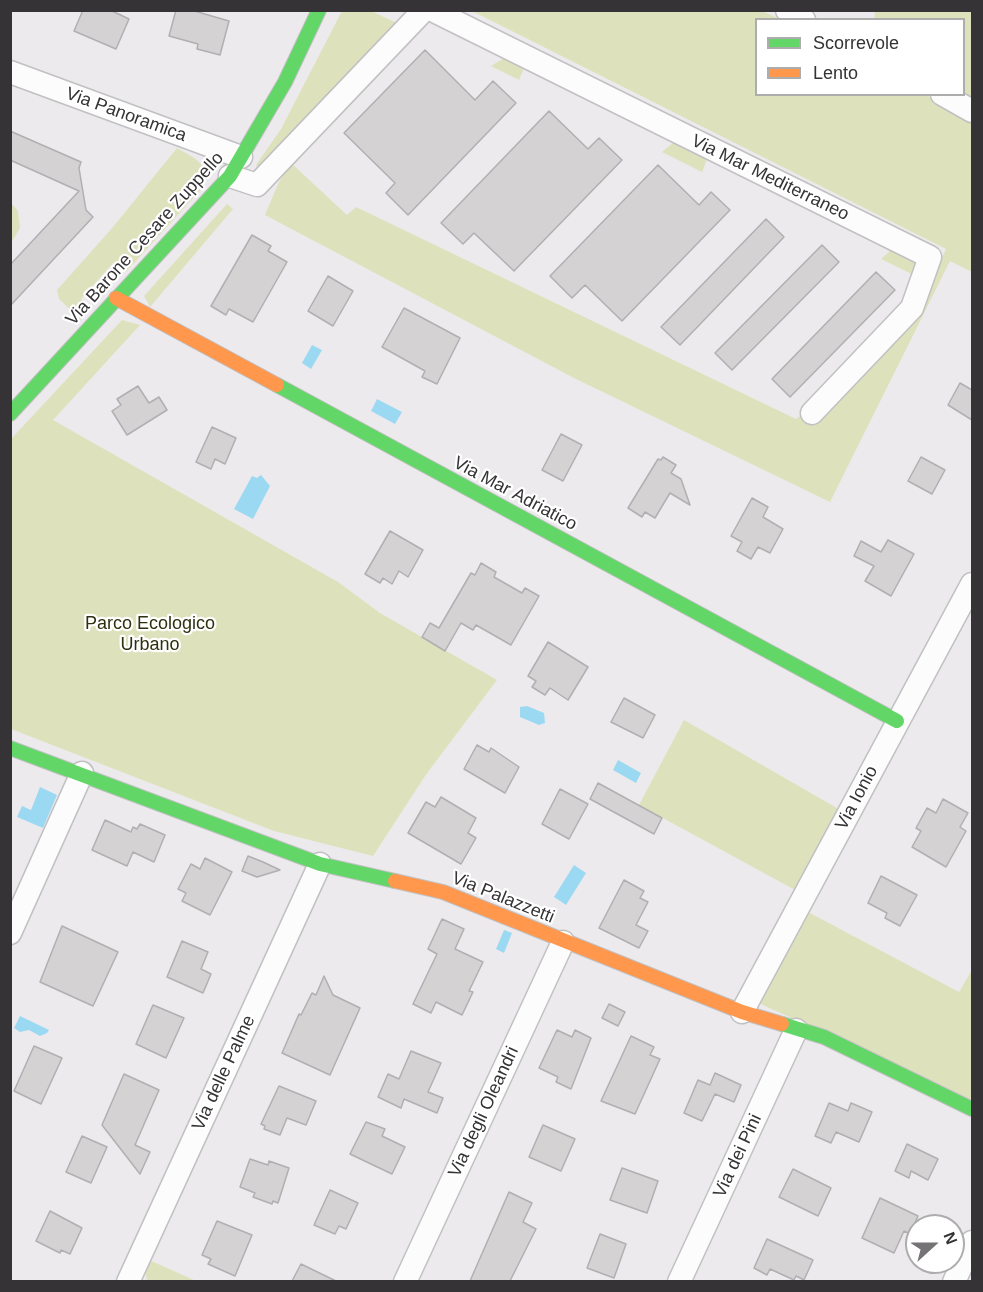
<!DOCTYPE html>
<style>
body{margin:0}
#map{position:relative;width:983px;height:1292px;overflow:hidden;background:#eceaec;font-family:Arial,sans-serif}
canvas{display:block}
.frame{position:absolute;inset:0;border:12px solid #353335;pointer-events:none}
.legend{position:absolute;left:755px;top:18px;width:210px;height:78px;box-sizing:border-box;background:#fff;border:2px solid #aeadae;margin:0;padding:8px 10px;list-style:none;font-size:18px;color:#353335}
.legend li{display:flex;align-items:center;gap:12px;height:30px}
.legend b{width:30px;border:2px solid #aeadae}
.north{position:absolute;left:905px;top:1214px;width:60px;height:60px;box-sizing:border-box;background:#fff;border:2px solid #aeadae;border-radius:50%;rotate:69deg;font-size:16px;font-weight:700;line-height:24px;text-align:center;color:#353335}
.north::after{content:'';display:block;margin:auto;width:21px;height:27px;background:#757375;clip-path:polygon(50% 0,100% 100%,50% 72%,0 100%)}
</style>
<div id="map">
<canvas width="983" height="1292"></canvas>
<div class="frame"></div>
<ul class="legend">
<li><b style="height:8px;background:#63d668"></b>Scorrevole</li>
<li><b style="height:8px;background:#ff974d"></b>Lento</li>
</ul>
<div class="north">N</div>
</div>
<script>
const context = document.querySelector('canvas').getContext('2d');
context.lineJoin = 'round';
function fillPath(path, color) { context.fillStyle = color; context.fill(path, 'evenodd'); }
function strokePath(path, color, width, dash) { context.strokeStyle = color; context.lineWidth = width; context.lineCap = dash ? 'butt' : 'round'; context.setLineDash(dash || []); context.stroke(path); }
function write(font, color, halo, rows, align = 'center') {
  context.font = font + ' Arial,sans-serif'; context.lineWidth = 4.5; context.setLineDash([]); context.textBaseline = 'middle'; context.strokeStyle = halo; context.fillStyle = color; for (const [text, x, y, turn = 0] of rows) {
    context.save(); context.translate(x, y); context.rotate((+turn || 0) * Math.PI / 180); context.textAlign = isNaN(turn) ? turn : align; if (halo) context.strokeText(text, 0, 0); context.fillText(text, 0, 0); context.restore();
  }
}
const green = new Path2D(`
 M342,11h29l28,13 -140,146 -3,-5 25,-36z
 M472,11h290l18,8 -24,1v74l170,1 46,24v153l-22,-11 -120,241 -256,-124 -309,-163 13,-31 13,-21 56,52 9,-8 440,212 5,-4 9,8 107,-108 29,-66z
 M875,11h97v93l-8,-10v-74h-90z
 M504,58l20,10 -5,12 -28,-14z
 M674,142l33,17 -5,13 -40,-20z
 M177,148c18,11 32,14 27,38l-78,86 -13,-9 -32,36 10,9 -10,12 -22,-21 -2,-9 56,-63z
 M11,203l7,8 2,17 -9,15z
 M227,204l6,5 -83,98 -6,-11z
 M891,250l29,16 -4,10 -35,-17z
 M122,320l18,5 -87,95 285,162 42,31 117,67 -72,96 -52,80 -99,-25 -263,-102 -1,-289z
 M684,720l158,91 -45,80 -158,-86z
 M806,911l153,81 13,-22v130l-218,-99z
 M147,1259l49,22h-49l-2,-10z`);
const water = new Path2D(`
 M312,345l10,5 -11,19 -9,-6z
 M377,399l25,13 -7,12 -24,-13z
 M261,475l9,11 -17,33 -19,-10 18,-33 5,2z
 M527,706l17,7 1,10 -6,2 -19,-8v-10z
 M618,760l23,13 -5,10 -23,-13z
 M40,787l17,8 -14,33 -26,-11 5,-11 9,4z
 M574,865l12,8 -20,32 -12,-8z
 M504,930l8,3 -8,20 -8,-4z
 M20,1016l29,14 -2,3 -7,3 -11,-6 -9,2 -6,-4z`);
const building = new Path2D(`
 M83,10h27l19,9 -13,30 -42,-18z
 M176,10h15l38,11 -9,34 -23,-6 1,-5 -29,-8z
 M425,50l50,50 18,-19 23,22 -108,112 -22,-22 9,-10 -51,-50z
 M549,111l39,38 11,-11 23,22 -108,111 -40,-38 -11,11 -22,-21z
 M10,131l71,31 -2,6 7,42 7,7 -83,89v-41l69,-74 -69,-31z
 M658,165l41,40 12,-13 19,18 -108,111 -37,-36 -13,13 -22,-22z
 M766,219l18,18 -104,108 -19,-18z
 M252,235l19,11 -3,5 19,11 -34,60 -24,-13 -3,6 -15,-9z
 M822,245l17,17 -107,108 -17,-17z
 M876,272l19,18 -105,107 -18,-18z
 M328,276l25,15 -20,35 -25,-15z
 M404,308l56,30 -23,46 -15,-7 3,-6 -43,-24z
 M960,383l12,7v30l-24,-15z
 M138,386l11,17 10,-6 8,13 -40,25 -15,-24 9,-6 -4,-6z
 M212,427l24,11 -11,26 -10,-5 -4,10 -15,-7z
 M561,434l21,11 -19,36 -21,-11z
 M663,457l13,8 -5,8 10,6 9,26 -20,-12 -15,25 -10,-6 -3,5 -14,-9 30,-49 3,1z
 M921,457l24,13 -13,24 -24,-13z
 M752,498l16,9 -5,10 20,12 -13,24 -12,-6 -7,12 -14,-8 5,-9 -11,-6z
 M390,531l33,19 -15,27 -9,-6 -7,13 -9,-6 -3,5 -15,-9z
 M888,540l26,14 -23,42 -26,-15 9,-15 -20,-10 7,-15 20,11z
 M481,563l15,9 -2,5 28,16 3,-5 14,8 -28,49 -35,-20 -3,5 -12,-7 -16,28 -23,-14 8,-14 9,5 32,-55 4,2z
 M548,642l40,25 -20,33 -18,-12 -5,7 -13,-8 4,-6 -8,-5z
 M624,698l31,17 -12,23 -32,-16z
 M477,745l12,7 2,-4 28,19 -14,26 -41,-24z
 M598,783l64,35 -8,16 -64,-35z
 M560,789l28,15 -19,35 -27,-15z
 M441,797l35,21 -8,15 8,5 -15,26 -53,-31 18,-31 9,5z
 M943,799l25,14 -8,14 6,4 -20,36 -34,-20 9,-16 -5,-3 11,-20 9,5z
 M105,820l26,12 2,-5 4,2 3,-5 25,11 -11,27 -21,-10 -6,14 -35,-16z
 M248,856l15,6 17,8 -23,7 -15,-6z
 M205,858l27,14 -22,43 -28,-14 4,-8 -8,-4 13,-25 9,5z
 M881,876l36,19 -17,31 -15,-8 2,-5 -19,-10z
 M624,880l20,11 -4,7 8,4 -12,23 12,6 -9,17 -40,-20z
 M442,919l22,10 -9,20 28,13 -14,29 4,1 -11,23 -26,-13 -5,11 -18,-9 24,-50 -9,-5z
 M62,926l56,26 -25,54 -53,-24z
 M182,941l26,11 -7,17 10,5 -8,19 -36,-16z
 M324,976l9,19 27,13 -30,67 -48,-22 17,-39 2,1 11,-22 4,2z
 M609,1004l16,8 -7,14 -16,-8z
 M153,1005l31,13 -18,40 -30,-14z
 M557,1030l15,7 3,-7 16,8 -20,51 -15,-7 2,-5 -19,-9z
 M631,1036l23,11 -4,8 10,4 -25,55 -34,-13z
 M34,1046l28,12 -21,46 -27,-13z
 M411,1051l30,12 -13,29 15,6 -6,15 -33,-14 -3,9 -23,-11 10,-23 11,5z
 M715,1073l26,12 -7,17 -19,-8 -13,27 -18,-8 14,-33 12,5z
 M124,1074l35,16 -24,55 15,7 -10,22 -38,-49z
 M279,1086l37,15 -10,24 -19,-7 -7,17 -16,-6 1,-3 -4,-2z
 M829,1103l19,8 3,-8 21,9 -13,30 -23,-10 -5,11 -16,-7z
 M366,1122l19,7 -3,7 23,11 -13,27 -42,-20z
 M543,1125l32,14 -14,32 -32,-14z
 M82,1136l25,11 -16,36 -25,-11z
 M907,1144l31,15 -10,21 -17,-9 -2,7 -14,-7z
 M250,1159l18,6 1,-4 20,7 -11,35 -5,-2 -1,3 -19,-7 2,-4 -15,-6z
 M622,1168l36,13 -11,32 -37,-13z
 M793,1169l38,19 -13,28 -39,-19z
 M330,1190l28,13 -12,26 -7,-3 -4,8 -21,-9z
 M509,1192l23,11 -9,19 13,7 -26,52h-40z
 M880,1198l38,18 -8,18 -6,-3 -10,22 -32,-15z
 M50,1211l32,17 -12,26 -9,-4 -1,3 -24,-12z
 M217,1221l35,14 -17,41 -27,-12 3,-5 -9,-4z
 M600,1234l26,10 -12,34 -27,-10z
 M767,1239l46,21 -9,20 -8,-4 -2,4 -24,-11 -3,6 -13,-7z
 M301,1264l35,17h-44z`);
const street = new Path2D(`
 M432,10l498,247 -18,51 -100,105
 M787,10l17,10
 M10,72l231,85
 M942,94l30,17
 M230,176l27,9 167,-175
 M10,933l72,-160
 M742,1012l230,-428
 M128,1282l192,-418
 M405,1282l158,-340
 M679,1282l117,-252
 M954,1282l18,-40`);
const fast = new Path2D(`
 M277,385l620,336
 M10,414l220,-238 55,-94 34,-72
 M10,748l310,116 75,17
 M782,1024l42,13 148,72`);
const slow = new Path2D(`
 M116,298l161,87
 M395,881l48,11 299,120 40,12`);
const streetNames = [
 ["Via Panoramica",126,115,20],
 ["Via Mar Mediterraneo",770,178,26],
 ["Via Barone Cesare Zuppello",145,239,-48],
 ["Via Mar Adriatico",515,494,28],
 ["Via Ionio",857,798,-62],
 ["Via Palazzetti",503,898,22],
 ["Via delle Palme",224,1073,-65],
 ["Via degli Oleandri",484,1112,-65],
 ["Via dei Pini",738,1156,-65]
];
const parkNames = [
 ["Parco Ecologico",150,624],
 ["Urbano",150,645]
];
fillPath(green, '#dee2bc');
fillPath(water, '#9bd9f3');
fillPath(building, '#d4d2d3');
strokePath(building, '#b1afb1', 1.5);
strokePath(street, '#c1c0c2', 25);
strokePath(fast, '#c1c0c2', 16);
strokePath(slow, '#c1c0c2', 16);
strokePath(street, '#fcfcfc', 22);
strokePath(fast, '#63d668', 14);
strokePath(slow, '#ff974d', 14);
write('18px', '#353335', '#fff', streetNames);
write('18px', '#2e310f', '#fff', parkNames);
</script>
